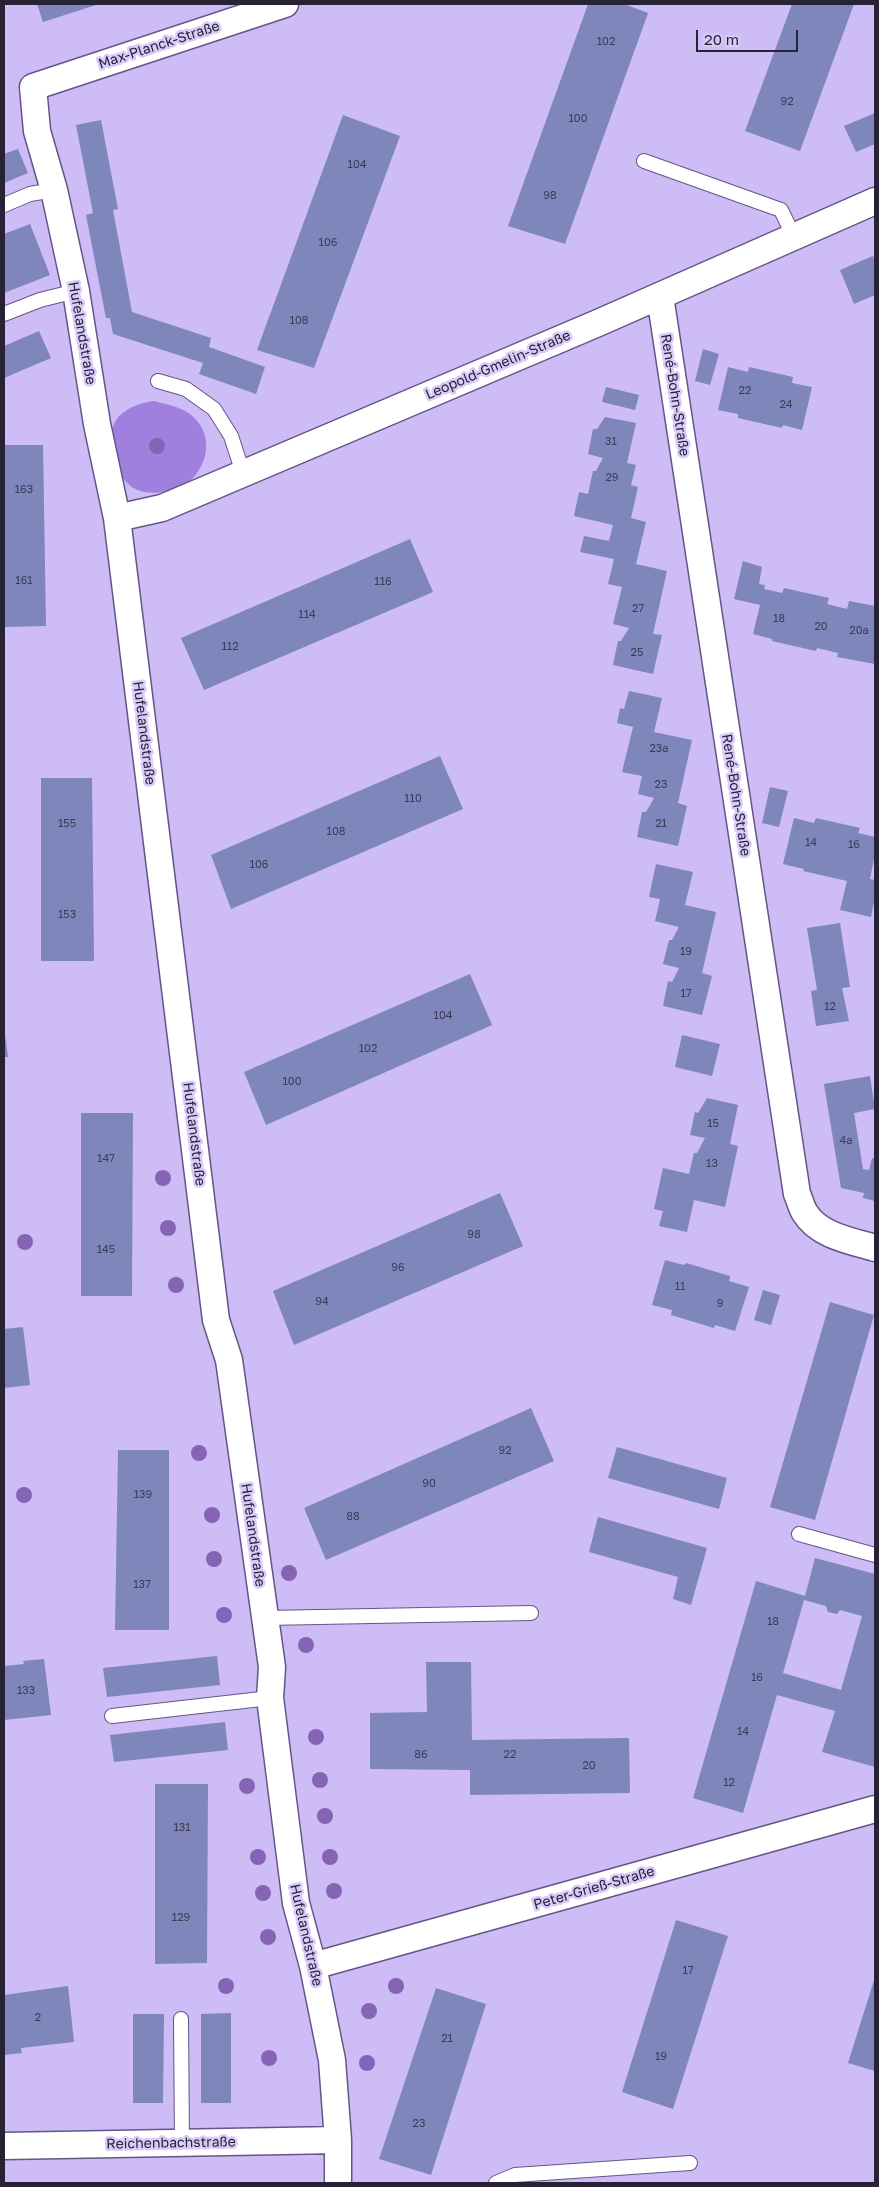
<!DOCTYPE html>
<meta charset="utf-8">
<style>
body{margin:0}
#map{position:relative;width:879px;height:2187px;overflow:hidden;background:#cdbcf5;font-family:"Golos Text",sans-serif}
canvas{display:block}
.frame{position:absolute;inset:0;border:5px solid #282237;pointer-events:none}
.scale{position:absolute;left:696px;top:30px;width:102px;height:22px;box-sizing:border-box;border:2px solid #282237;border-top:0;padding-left:6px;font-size:15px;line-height:18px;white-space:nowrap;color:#282237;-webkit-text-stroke:4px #d8cbf9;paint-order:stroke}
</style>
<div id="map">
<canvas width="879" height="2187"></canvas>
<div class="frame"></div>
<div class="scale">20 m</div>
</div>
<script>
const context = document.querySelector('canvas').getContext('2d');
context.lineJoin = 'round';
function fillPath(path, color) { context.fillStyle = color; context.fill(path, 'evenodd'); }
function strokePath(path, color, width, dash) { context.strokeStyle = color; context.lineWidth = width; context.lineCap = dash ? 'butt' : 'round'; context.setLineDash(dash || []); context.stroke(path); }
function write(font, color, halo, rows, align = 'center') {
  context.font = font + ' "Golos Text",sans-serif'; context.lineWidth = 5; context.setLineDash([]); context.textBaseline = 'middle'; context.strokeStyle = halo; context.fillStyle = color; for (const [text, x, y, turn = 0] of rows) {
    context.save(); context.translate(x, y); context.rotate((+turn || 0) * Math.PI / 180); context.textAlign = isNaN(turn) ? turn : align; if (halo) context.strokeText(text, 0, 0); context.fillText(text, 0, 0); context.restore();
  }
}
const green = new Path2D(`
 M154,401c11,3 23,5 33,11 25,16 25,47 4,68 -6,5 -16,8 -24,11 -16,4 -34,2 -44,-13 -4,-6 -5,-16 -6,-22 -2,-7 -5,-16 -5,-23 1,-21 25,-30 42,-32z`);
const building = new Path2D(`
 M37,4h62l-56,18z
 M588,4h36l24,9 -83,231 -57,-18z
 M792,4h62l-54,147 -55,-20z
 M875,113v31l-19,8 -12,-26z
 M343,115l57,21 -86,232 -57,-18z
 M101,120l17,89 -5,1 19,102 79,26 -2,9 56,20 -9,27 -57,-20 4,-11 -90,-29 -3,-16h-4l-20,-103 7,-2 -17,-88z
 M18,149l10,24 -24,10v-29z
 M30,224l20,51 -46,18v-59z
 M873,256l2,7v32l-21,9 -14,-34z
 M39,331l12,27 -47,20v-32z
 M703,349l16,5 -9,31 -15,-4z
 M728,367l20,5 1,-5 44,10 -1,6 20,4 -10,43 -19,-5 -1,3 -44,-10v-4l-20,-4z
 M606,387l33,8 -4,15 -33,-8z
 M605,417l31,6 -9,40 9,2 -5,20 7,2 -7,31 15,4 -10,42 31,7 -14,63 9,1 -9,39 -40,-9 5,-24h3l8,-13 -16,-4 9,-37 -14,-3 6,-25 -34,-7 4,-16 25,5 4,-16 -39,-9 5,-24 9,2 5,-23h3l7,-13 -15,-4 5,-25h4z
 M4,445h39l3,181 -42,1z
 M410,539l23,53 -229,98 -23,-52z
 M743,561l19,6 -3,17 6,1 -1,4 18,4 2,-5 45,10 -2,6 20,5 2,-8 26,5v58l-38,-7 1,-4 -21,-5 -1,3 -44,-10v-2l-19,-5 7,-29 -26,-6z
 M629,691l33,7 -8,34 38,8 -14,63 9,3 -9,40 -41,-9 5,-25h4l8,-14 -16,-4 4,-18 -20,-4 11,-45 -16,-4 3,-15 4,1z
 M440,756l23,53 -232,100 -20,-54z
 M41,778h51l2,183h-53z
 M770,787l18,4 -9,36 -17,-4z
 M794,818l20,5 2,-5 44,10 -2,5 17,4v17l-5,25 5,1v17l-4,20 -31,-7 7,-29 -44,-10 1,-2 -21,-5z
 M656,864l37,8 -8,33 31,7 -14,61 10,3 -10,39 -39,-9 5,-25 4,1 7,-14 -16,-4 6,-24h3l7,-13 -24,-6 5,-22 -11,-2z
 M840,923l10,64 -8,1 7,33 -33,5 -5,-35 6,-1 -10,-62z
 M470,974l22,51 -226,100 -22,-53z
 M4,1027l4,30h-4z
 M682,1035l38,9 -8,32 -37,-9z
 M870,1076l5,33 -21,4 9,56 6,1 3,-12 3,1v42l-12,-3 1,-5 -23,-5 -17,-104z
 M707,1098l31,7 -8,39 8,2 -13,61 -31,-7 -7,32 -28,-6 4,-15 -9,-2 9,-41 26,6 5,-21h3l8,-15 -15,-3 5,-23 3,1z
 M81,1113h52l-1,183h-51z
 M500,1193l23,53 -229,99 -21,-54z
 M665,1260l19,5 2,-2 44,13 -1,5 20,6 -14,44 -20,-6 -1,3 -43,-13 1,-5 -20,-5z
 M763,1290l17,5 -9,30 -17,-5z
 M830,1302l44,13 -59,205 -45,-13z
 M23,1327l7,58 -26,3v-59z
 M531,1408l23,53 -228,99 -22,-52z
 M617,1447l110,31 -8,31 -111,-31z
 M118,1450h51v180h-54z
 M598,1517l109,31 -16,57 -18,-6 5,-22 -89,-25z
 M815,1558l60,16 -1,7 1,1v185l-53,-15 13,-41 -58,-16 -34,118 -50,-15 63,-217 49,15zM804,1600l22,6 2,6 9,2 3,-4 22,6 -21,74 -58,-17z
 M217,1656l3,29 -113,12 -4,-29z
 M44,1659l7,56 -47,5v-54l20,-2 -1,-3z
 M426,1662h45l1,78 157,-2 1,55 -160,2v-25l-100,-1v-56l57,-1z
 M225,1722l3,28 -114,12 -4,-27z
 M155,1784h53l-1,179 -52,1z
 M676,1920l52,16 -55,173 -51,-17z
 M875,1977v94l-27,-8z
 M68,1986l6,56 -53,6 1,5 -18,2v-60z
 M436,1988l50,16 -55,171 -52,-16z
 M231,2013v90h-30v-89z
 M133,2014h31l-1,89h-30z`);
const service = new Path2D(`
 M644,161l137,49 13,27
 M4,205l26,-11 24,-4
 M4,314l36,-14 36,-9
 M158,381l28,8 28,20 17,27 12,37
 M799,1534l76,21
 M266,1618l265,-5
 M112,1716l158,-18
 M181,2019l1,124
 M496,2183l19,-8 175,-12`);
const minor = new Path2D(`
 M285,4l-252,83 4,44 17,59 22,101 21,133 20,94 99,802 13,40 43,307 -2,31 26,205 17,63 19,94 6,80v43
 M660,296l137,898c3,6 4,13 8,19 14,23 47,28 70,35
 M117,518l45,-10 436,-185 277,-122
 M313,1966l562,-157
 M4,2146l334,-6`);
const trees = [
 [157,446],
 [163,1178],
 [168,1228],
 [25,1242],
 [176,1285],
 [199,1453],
 [24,1495],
 [212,1515],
 [214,1559],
 [289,1573],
 [224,1615],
 [306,1645],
 [316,1737],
 [320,1780],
 [247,1786],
 [325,1816],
 [258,1857],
 [330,1857],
 [334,1891],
 [263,1893],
 [268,1937],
 [226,1986],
 [396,1986],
 [369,2011],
 [269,2058],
 [367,2063]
];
const numberNames = [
 ["102",606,42],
 ["92",787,102],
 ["100",578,119],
 ["104",357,165],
 ["98",550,196],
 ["106",328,243],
 ["108",299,321],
 ["22",745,391],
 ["24",786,405],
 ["31",611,442],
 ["29",612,478],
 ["163",24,490],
 ["161",24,581],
 ["116",383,582],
 ["27",638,609],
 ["114",307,615],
 ["18",779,619],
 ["20",821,627],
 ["20a",859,631],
 ["112",230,647],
 ["25",637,653],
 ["23a",659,749],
 ["23",661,785],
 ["110",413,799],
 ["155",67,824],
 ["21",661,824],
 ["108",336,832],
 ["14",811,843],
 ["16",854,845],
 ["106",259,865],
 ["153",67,915],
 ["19",686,952],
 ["17",686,994],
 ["12",830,1007],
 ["104",443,1016],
 ["102",368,1049],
 ["100",292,1082],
 ["15",713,1124],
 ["4a",846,1141],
 ["147",106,1159],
 ["13",712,1164],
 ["98",474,1235],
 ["145",106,1250],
 ["96",398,1268],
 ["11",680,1287],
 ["94",322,1302],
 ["9",720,1304],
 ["92",505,1451],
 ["90",429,1484],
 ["139",143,1495],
 ["88",353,1517],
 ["137",142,1585],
 ["18",773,1622],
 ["16",757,1678],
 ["133",26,1691],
 ["14",743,1732],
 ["86",421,1755],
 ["22",510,1755],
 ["20",589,1766],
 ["12",729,1783],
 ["131",182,1828],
 ["129",181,1918],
 ["17",688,1971],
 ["2",38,2018],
 ["21",447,2039],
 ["19",661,2057],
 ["23",419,2124]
];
const streetNames = [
 ["Max-Planck-Straße",159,45,-18],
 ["Hufelandstraße",82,333,80],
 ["Leopold-Gmelin-Straße",498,365,-23],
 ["René-Bohn-Straße",675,395,81],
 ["Hufelandstraße",144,733,83],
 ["René-Bohn-Straße",736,795,81],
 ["Hufelandstraße",194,1134,83],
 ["Hufelandstraße",253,1535,82],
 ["Peter-Grieß-Straße",594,1888,-16],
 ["Hufelandstraße",306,1935,77],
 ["Reichenbachstraße",171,2143,-1]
];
fillPath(green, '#9f80de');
fillPath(building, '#7e86bb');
strokePath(service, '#655587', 16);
strokePath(minor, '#655587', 29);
strokePath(service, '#fff', 14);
strokePath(minor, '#fff', 26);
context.fillStyle = '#8564b6';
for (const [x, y] of trees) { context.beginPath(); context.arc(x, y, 8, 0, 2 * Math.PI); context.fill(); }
write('11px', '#3e3b58', null, numberNames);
write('14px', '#282237', '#d8cbf9', streetNames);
</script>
